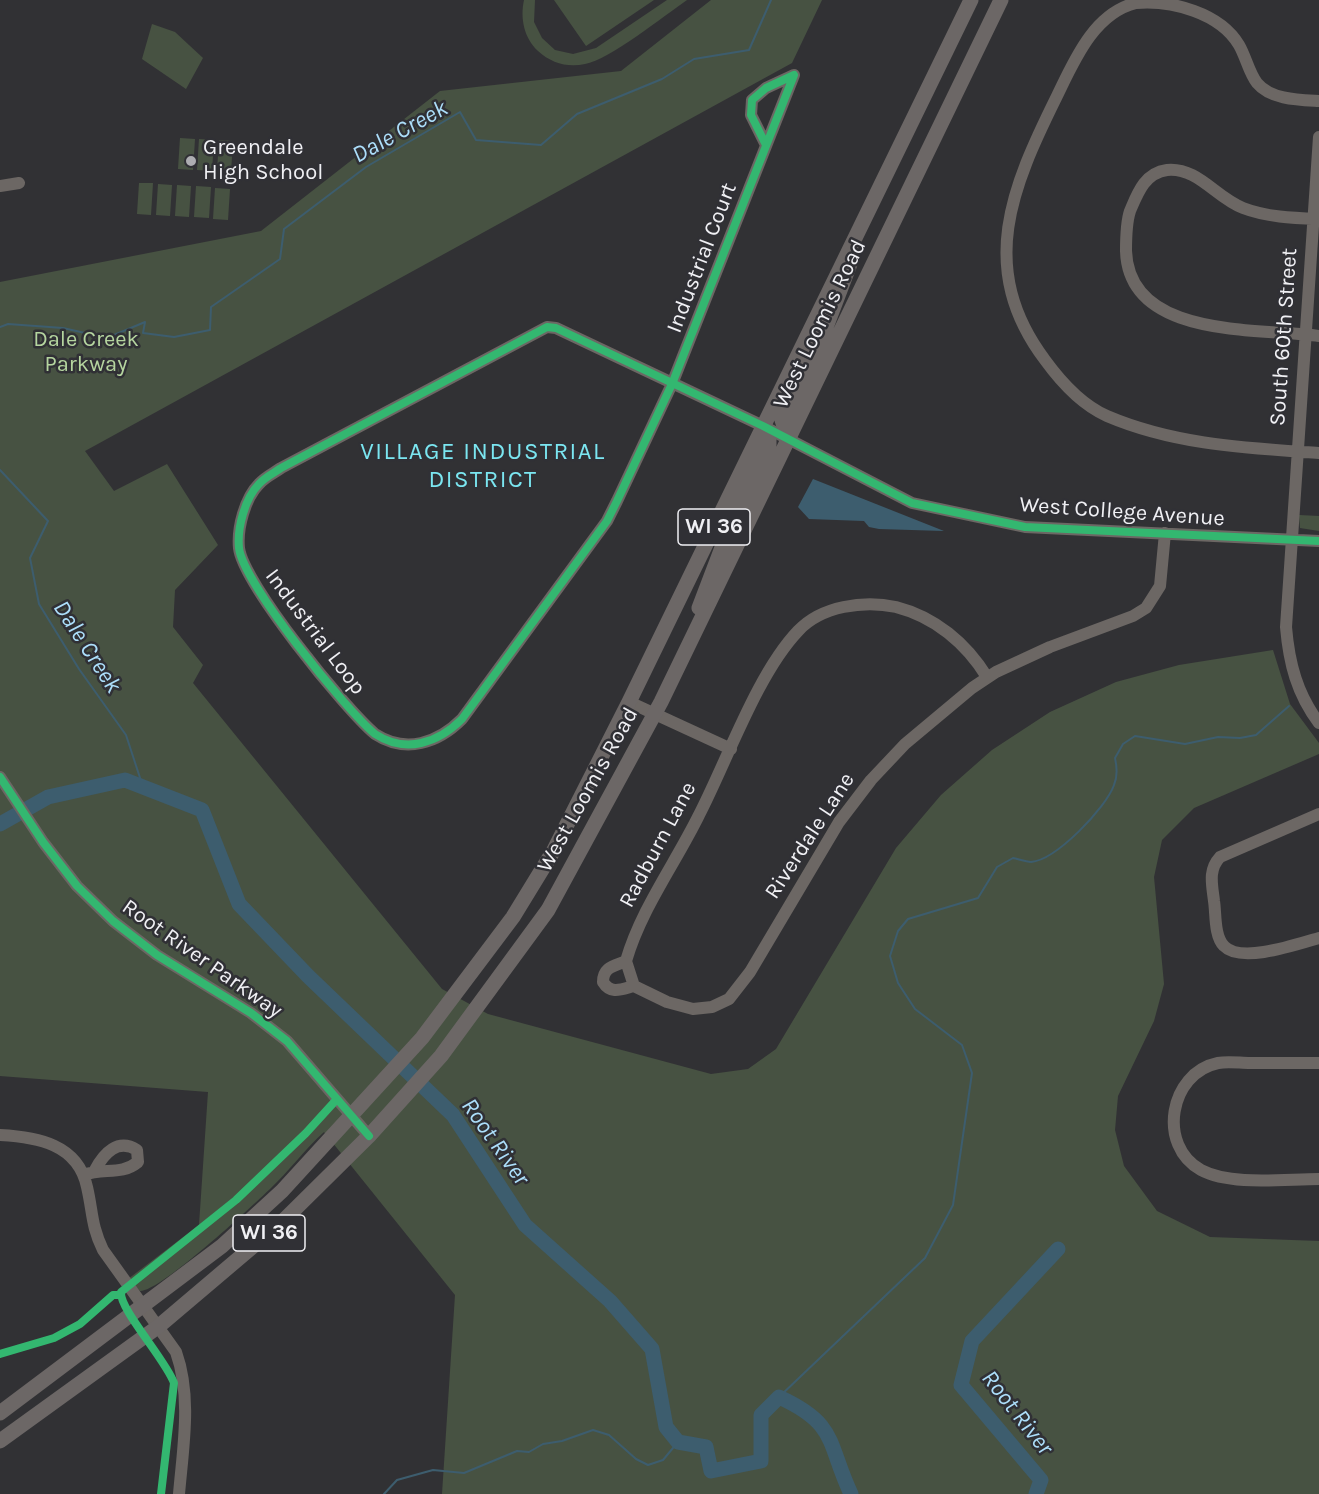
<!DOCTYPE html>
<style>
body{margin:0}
canvas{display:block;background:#313134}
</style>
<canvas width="1319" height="1494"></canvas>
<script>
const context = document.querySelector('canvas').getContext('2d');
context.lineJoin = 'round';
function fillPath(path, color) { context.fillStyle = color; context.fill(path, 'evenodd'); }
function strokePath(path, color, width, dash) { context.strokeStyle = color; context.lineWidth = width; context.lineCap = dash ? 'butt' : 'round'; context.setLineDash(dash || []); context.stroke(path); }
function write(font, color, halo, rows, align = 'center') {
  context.font = font + ' Karla,sans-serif'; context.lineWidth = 5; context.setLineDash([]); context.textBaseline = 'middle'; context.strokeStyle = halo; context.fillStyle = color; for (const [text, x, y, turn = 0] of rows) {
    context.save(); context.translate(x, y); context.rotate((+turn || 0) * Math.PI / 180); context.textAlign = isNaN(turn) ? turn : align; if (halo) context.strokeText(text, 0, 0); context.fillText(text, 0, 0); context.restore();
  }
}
const green = new Path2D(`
 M524,0h11l-1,22 8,16 13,12 18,4 23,-6 71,-48h20c-22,15 -78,60 -102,64 -17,4 -34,-1 -47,-13 -14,-13 -18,-33 -14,-51z
 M554,0h100l-68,46z
 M711,0h111l-30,63 -707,388 29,40 53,-27 51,81 -43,45 -2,37 30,38 -10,18 249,306 46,25 223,60 37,-5 28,-20 120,-201 45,-53 51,-45 58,-38 66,-30 63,-17 94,-15 17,54 29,39v11l-125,54 -32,32 -8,37 10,107 -10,37 -36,75 -3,34 9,36 33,45 53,26 109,4v253h-877l13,-199 -131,-163c-19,17 -35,39 -54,57 -19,18 -110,103 -130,102l-12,-12 71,-54 9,-133 -208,-16v-794l261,-51 179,-140 181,-20z
 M152,24l23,8 28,26 -17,31 -44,-30z
 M180,138l15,1 -2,31 -15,-1z
 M199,139l15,1 -2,31 -15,-1z
 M219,140l14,1 -2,31 -14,-1z
 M139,183h14l-2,32 -14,-1z
 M158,184l14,1 -2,31 -14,-1z
 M177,185l14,1 -2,31 -14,-1z
 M196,186l15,1 -2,31 -15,-1z
 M215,188l15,1 -2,31 -15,-1z
 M1299,515l20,1v15l-19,-3z`);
const water = new Path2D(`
 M813,479l131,52 -65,-2 -10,-2 -5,-6 -55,-2 -11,-12z`);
const stream = new Path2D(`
 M0,327l8,-3 55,4 44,10 38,-16 -2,11 31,4 36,-7 1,-23 69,-48 4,-30 82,-62 94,-55 16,28 65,5 36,-31 85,-35 32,-20 55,-9 22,-50
 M0,470l48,51 -18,37 9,46 40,65 47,66 17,52
 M779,1397l146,-139 28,-53 19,-132 -10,-28 -47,-36 -17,-26 -8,-27 8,-25 10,-12 70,-21 19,-31 16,-9c5,1 13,4 18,4 25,-2 75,-54 83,-77 4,-9 3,-18 1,-27l8,-14 12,-8 50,8 33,-7 22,1 16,-3 33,-29
 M384,1494l13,-14 36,-10 31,3 53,-22 12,1 14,-8 19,-3 31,-11 16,5 27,24 12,6 15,-5 15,-18`);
const river = new Path2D(`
 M0,824l48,-27 77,-17 77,30 37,94 69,72 145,139 72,110 85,76 42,48 14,78 12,15 28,5 5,24 50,-10v-46l18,-18c59,27 48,46 72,97
 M1036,1494l5,-14 -80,-95 11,-44 86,-92`);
const minor = new Path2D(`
 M1319,101c-19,-1 -48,-1 -62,-18 -8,-10 -11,-26 -18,-38 -19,-32 -67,-45 -103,-42 -42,10 -62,58 -79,93 -45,91 -81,172 -12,264 16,22 37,45 62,56 68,29 140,32 212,37
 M1319,137l-33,490c3,36 11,67 33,96
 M766,145l-15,-30 1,-15 14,-12 28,-13 -122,309 -55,117 -10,20 -145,198c-24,24 -56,35 -87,15 -30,-25 -132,-151 -136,-186 -2,-20 6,-50 20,-64 6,-7 15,-11 22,-16l266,-141 9,1 207,98 149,77 113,24 294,14
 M0,186l19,-3
 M1319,219c-25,-1 -53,-2 -76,-11 -27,-10 -45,-41 -76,-38 -22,3 -29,22 -37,41 -4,12 -4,27 -4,40 3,88 132,77 193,85
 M629,702l102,47
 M0,777l43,65 34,44 36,35 44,34 94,58 36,28 82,95
 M1319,814l-99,43c-12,13 -8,27 -6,44 2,12 0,35 10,45 17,18 74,-2 95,-8
 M626,961l8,25 33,16 26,7 19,-2 17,-8 21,-27 89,-150 32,-42 34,-36 67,-56 24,-16 54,-25 83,-31 13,-8 14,-22 5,-53
 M626,961c15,-52 49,-97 73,-146 28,-54 58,-141 99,-184 23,-25 66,-31 98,-24 39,10 70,36 91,70
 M626,961c-12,5 -23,6 -23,21 8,13 19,7 31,4
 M1319,1063c-23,0 -46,0 -69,0 -10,0 -22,-2 -32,0 -49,10 -61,83 -17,107 30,16 83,9 118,9
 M0,1135c37,2 78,9 87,52 6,26 4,38 16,63l73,102c16,45 7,95 3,142
 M84,1175c18,-8 37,1 54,-13l-1,-12c-19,-12 -33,3 -42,20`);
const major = new Path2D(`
 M789,440l-7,-20 38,-77 30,-79
 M699,608l32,-84 38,-79v-9l-6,-10
 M0,1413l222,-167 60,-55 140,-153 91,-121 41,-67 75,-148 342,-702
 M0,1441l159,-115 125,-106 85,-84 72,-80 107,-146 113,-208 340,-702`);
const cycleway = new Path2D(`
 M766,145l-15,-30 1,-15 14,-12 28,-13 -122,309 -55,117 -10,20 -145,198c-24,24 -56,35 -87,15 -30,-25 -132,-151 -136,-186 -2,-20 6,-50 20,-64 6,-7 15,-11 22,-16l266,-141 9,1 207,98 149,77 113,24 294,14
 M0,777l43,65 34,44 36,35 44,34 94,58 36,28 82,95
 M0,1354l54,-16 26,-14 33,-29h8
 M161,1494l13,-111c-8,-23 -55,-74 -53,-91l115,-92 70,-67 31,-34`);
const markers = [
 [191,161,6,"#adadb1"]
];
const shields = [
 [714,527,72],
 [269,1233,72]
];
const shieldNames = [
 ["WI 36",714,527],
 ["WI 36",269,1233]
];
const poiNames = [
 ["Greendale",203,148],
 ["High School",203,173]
];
const streetNames = [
 ["Industrial Court",702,258,-69],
 ["West Loomis Road",820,324,-64],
 ["South 60th Street",1284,337,-86],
 ["West College Avenue",1122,512,4],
 ["Industrial Loop",315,632,53],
 ["West Loomis Road",588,790,-61],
 ["Riverdale Lane",810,836,-57],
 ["Radburn Lane",658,845,-62],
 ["Root River Parkway",202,959,35]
];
const parkNames = [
 ["Dale Creek",86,340],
 ["Parkway",86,365]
];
const waterNames = [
 ["Dale Creek",400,132,-29],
 ["Dale Creek",87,647,57],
 ["Root River",495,1142,55],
 ["Root River",1017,1413,52]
];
const neighbourhoodNames = [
 ["VILLAGE INDUSTRIAL",483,452],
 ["DISTRICT",483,480]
];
fillPath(green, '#475242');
fillPath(water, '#3d5d6e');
strokePath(stream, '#3d5d6e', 2);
strokePath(river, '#3d5d6e', 15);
strokePath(minor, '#6c6764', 12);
strokePath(major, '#6c6766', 15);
strokePath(cycleway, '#33b770', 8);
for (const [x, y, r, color] of markers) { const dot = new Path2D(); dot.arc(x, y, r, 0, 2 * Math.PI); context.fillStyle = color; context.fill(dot); strokePath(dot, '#303035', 2); }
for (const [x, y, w] of shields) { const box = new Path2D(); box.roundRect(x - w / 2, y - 18, w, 36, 4.5); context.fillStyle = '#303035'; context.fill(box); strokePath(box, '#f0f0f4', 1.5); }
write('bold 21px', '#f0f0f4', null, shieldNames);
write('22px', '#f0f0f4', '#303035', poiNames, 'left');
write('22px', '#f0f0f4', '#303035', streetNames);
write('22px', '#b5d59f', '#303035', parkNames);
write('italic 24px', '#acdefa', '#303035', waterNames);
context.letterSpacing = '1.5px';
write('24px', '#7be6f1', '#303035', neighbourhoodNames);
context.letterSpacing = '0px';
</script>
